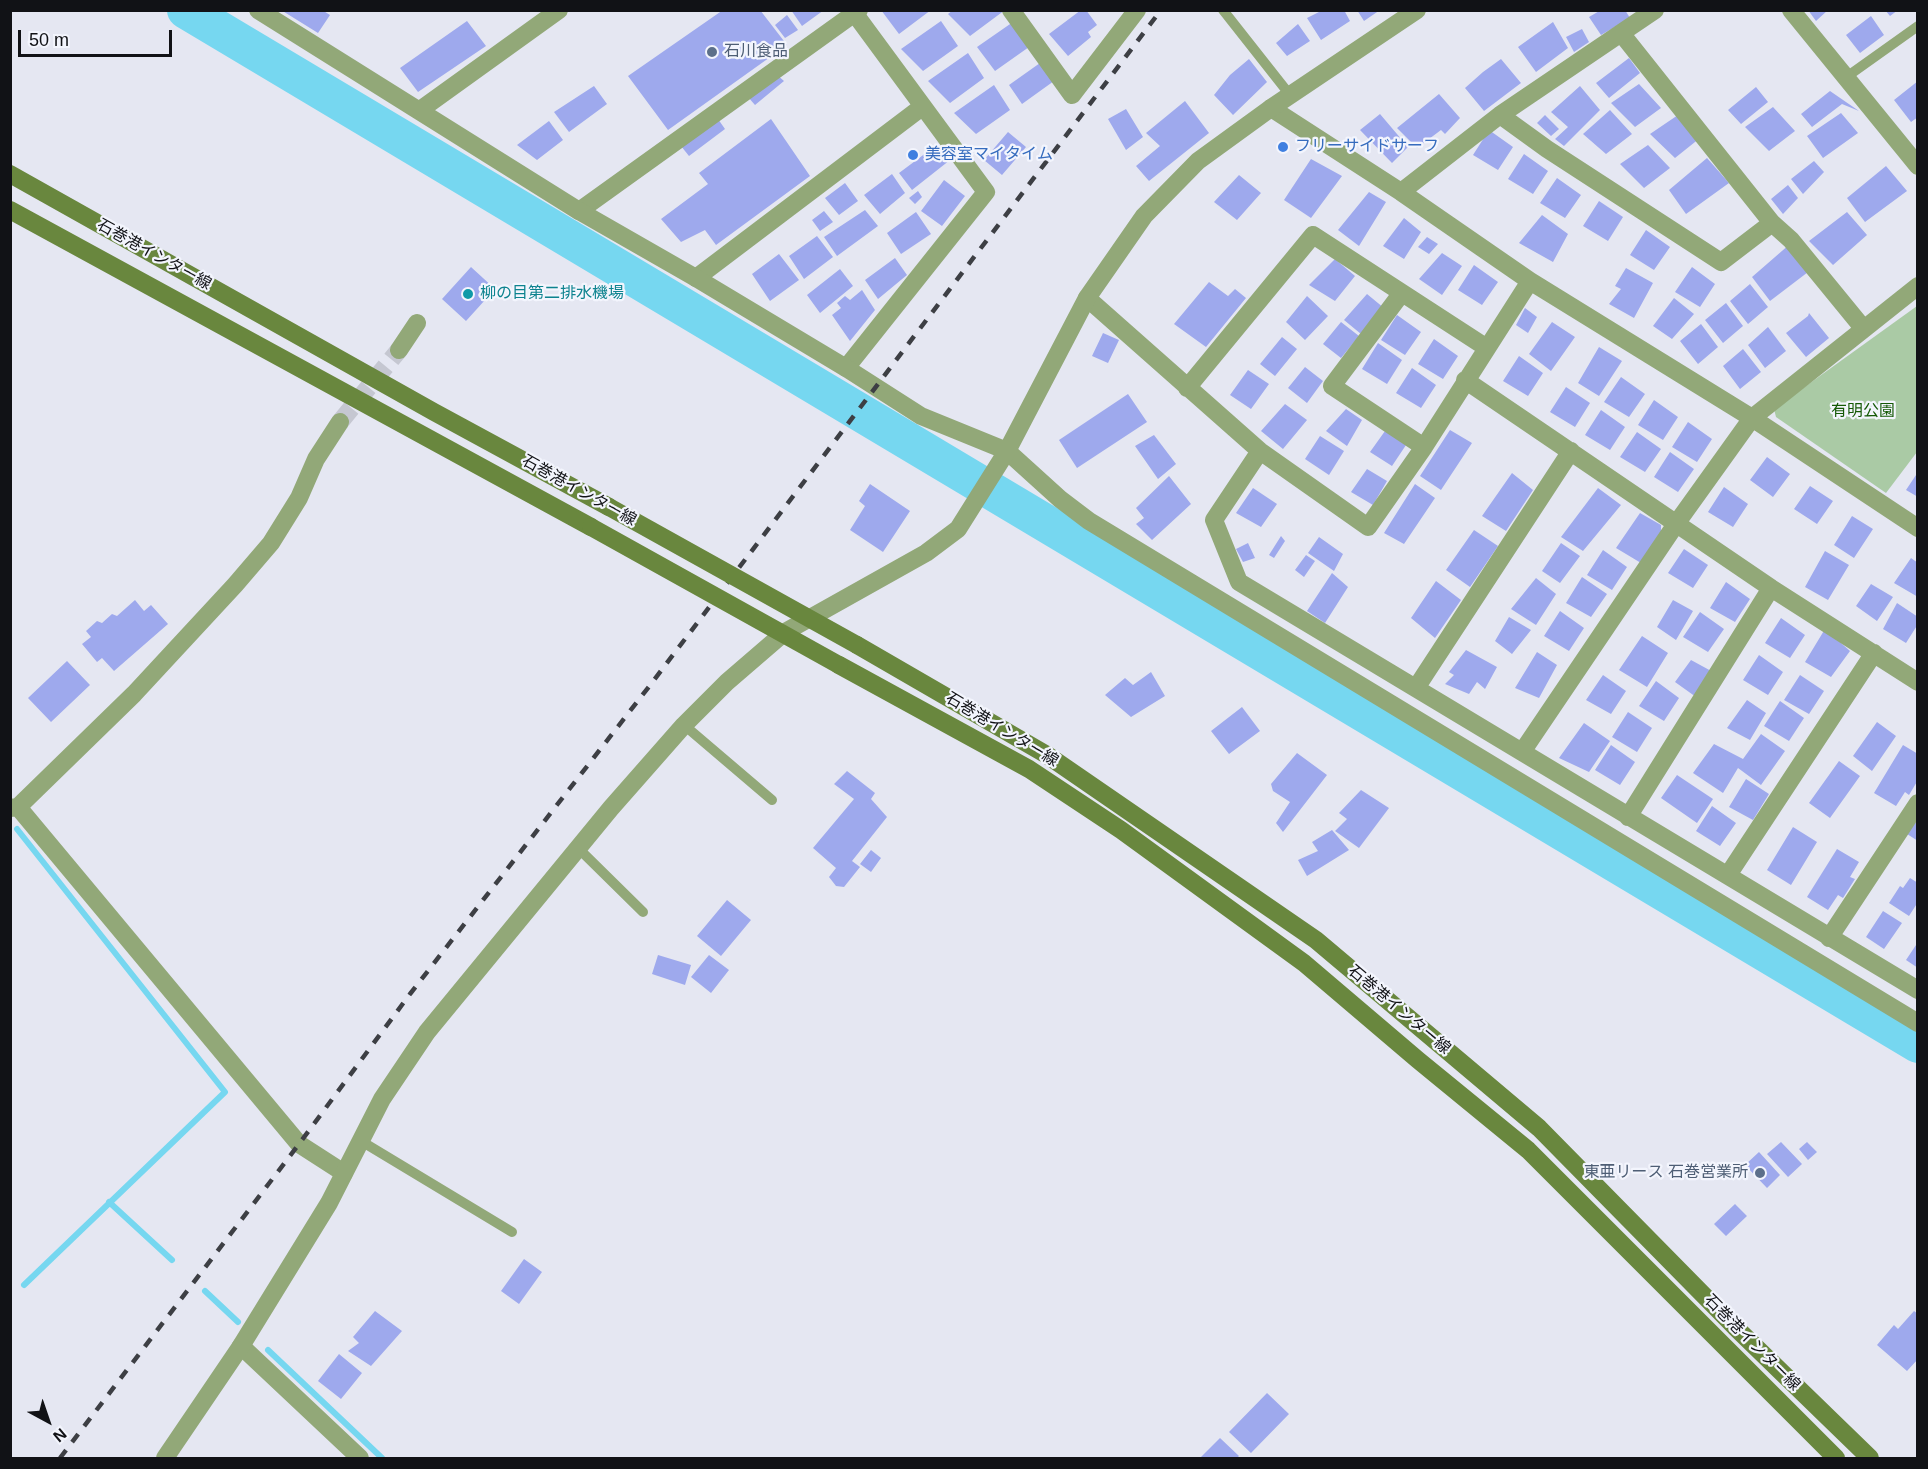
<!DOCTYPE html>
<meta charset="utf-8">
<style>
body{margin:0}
#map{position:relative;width:1928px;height:1469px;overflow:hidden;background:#e5e7f2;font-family:Helvetica,sans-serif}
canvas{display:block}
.frame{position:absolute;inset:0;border:12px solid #111216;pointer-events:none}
.north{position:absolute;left:18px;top:1391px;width:60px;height:60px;-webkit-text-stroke:4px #f3f5fd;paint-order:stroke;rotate:140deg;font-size:16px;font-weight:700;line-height:24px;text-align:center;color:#111216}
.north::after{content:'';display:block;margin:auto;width:21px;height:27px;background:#111216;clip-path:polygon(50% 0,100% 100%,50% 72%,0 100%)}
.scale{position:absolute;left:18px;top:30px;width:154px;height:27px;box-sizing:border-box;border:3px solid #111216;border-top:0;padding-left:8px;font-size:18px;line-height:21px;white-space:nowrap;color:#111216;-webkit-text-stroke:4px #f3f5fd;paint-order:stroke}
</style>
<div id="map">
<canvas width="1928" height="1469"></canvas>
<div class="frame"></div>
<div class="north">N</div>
<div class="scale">50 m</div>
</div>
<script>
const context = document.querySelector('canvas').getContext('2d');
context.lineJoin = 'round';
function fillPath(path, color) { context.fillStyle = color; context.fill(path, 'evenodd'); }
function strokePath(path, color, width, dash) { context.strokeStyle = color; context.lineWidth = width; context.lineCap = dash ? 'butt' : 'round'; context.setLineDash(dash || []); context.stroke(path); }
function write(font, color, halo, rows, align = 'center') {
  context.font = font + ' Helvetica,"Noto Sans JP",sans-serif'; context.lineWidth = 4.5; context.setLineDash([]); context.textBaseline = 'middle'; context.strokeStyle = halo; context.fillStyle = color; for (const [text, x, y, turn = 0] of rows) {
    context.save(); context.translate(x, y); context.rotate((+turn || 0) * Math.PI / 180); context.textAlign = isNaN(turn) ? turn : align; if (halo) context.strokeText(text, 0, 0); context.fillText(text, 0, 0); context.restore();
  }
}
const green = new Path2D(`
 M1917,306v146l-31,41 -110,-76 -2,-8z`);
const stream = new Path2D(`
 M17,829l208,263 -201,193
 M109,1202l63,58
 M205,1291l33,31
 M268,1350l114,108`);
const river = new Path2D(`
 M186,10l1732,1034`);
const building = new Path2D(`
 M281,10h41l8,5 -12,18z
 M723,10h37l27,35 -119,85 -40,-54z
 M791,10h33l-22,16z
 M881,10h50l-32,24z
 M953,10h52l-35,26 -22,-22z
 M1081,10h5l11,15 -9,7 3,5 -23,19 -19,-22z
 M1323,10h21l6,11 -29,19 -14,-22z
 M1357,10h23l-16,11z
 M1601,10h24l5,8 -29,17 -12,-18z
 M1808,10h20l-12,11z
 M1885,10h13l-8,6z
 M787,15l11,15 -13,8 -10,-13z
 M1871,16l13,19 -24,18 -14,-18z
 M467,21l19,25 -68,46 -18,-24z
 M941,21l17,25 -35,25 -22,-22z
 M1013,22l16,25 -34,24 -18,-24z
 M1553,22l15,26 -32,24 -18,-25z
 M1298,24l12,17 -23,15 -11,-13z
 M1582,29l7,13 -15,10 -8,-15z
 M968,53l16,25 -34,25 -22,-22z
 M1629,58l11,15 -31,25 -13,-15z
 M1249,59l18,23 -34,33 -19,-20 16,-20z
 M1501,59l20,24 -37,28 -19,-23 18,-16z
 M1040,63l14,18 -32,23 -13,-19z
 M776,74l8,7 -29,24 -7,-8z
 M1918,81v36l-7,5 -17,-22z
 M1639,84l22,24 -26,19 -24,-24z
 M994,85l16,25 -34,24 -22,-21z
 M594,86l13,18 -38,28 -15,-20z
 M1580,86l20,24 -36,36 -9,-7 13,-12 -17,-15z
 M1756,87l12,15 -27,22 -13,-14z
 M1830,91l29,20 -17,-7 -30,23 -11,-13z
 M1439,94l21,24 -15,16 -4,-4 -24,18 -20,-20z
 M1185,101l24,32 -60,48 -13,-15 24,-20 -14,-13z
 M1773,107l22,24 -26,20 -24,-24z
 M1126,109l17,28 -17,13 -18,-31z
 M1610,110l22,24 -26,20 -23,-20z
 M1841,113l17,20 -35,25 -16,-22z
 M1380,114l28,33 -16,16 -32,-33z
 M1545,115l14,14 -8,7 -14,-13z
 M1678,115l22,23 -25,20 -25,-24z
 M718,119l7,10 -36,27 -8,-10z
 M771,119l39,57 -94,69 -11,-15 -24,12 -20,-23 47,-35 -9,-11z
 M549,121l14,19 -26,20 -20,-15z
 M1489,130l24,17 -15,23 -25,-15z
 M1008,132l18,15 -24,28 -18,-15z
 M938,144l12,16 -38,30 -13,-17z
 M1648,145l22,23 -26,20 -24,-24z
 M1524,154l24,17 -15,23 -25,-15z
 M1707,158l22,25 -43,31 -17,-24z
 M1311,159l31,17 -31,42 -27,-18z
 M1814,161l10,11 -21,22 -12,-15z
 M1886,166l21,25 -42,31 -18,-24z
 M892,174l13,19 -25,21 -16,-19z
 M1239,175l22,18 -24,27 -23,-18z
 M1557,178l24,17 -16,23 -25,-15z
 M944,180l21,16 -23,30 -21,-15z
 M845,183l13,18 -19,14 -14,-17z
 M1788,185l10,13 -15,16 -12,-15z
 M918,191l4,6 -7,7 -6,-6z
 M1369,192l17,10 -27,44 -21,-16z
 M1599,201l24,16 -15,24 -25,-15z
 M865,210l13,16 -41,30 -13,-19z
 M824,211l9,11 -13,9 -8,-11z
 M916,212l15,22 -30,20 -14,-21z
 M1847,212l20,23 -34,30 -24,-24z
 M1542,215l26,19 -15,28 -34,-19z
 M1404,218l17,14 -17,27 -21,-13z
 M1646,230l24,17 -16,23 -24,-15z
 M817,236l16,21 -29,22 -15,-23z
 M1427,237l11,7 -9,10 -11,-7z
 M1790,244l22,25 -42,32 -18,-24z
 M1442,253l20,13 -20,29 -23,-16z
 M779,254l20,26 -29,21 -18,-27z
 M895,258l12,17 -29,24 -13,-19z
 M1335,259l20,17 -20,25 -26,-16z
 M1474,265l24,17 -16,23 -24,-15z
 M471,267l24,22 -29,32 -24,-22z
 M1692,267l23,17 -15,23 -25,-15z
 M1626,268l27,15 -19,35 -25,-14 12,-15 -6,-3z
 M840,269l13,17 -33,27 -13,-18z
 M1209,282l19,14 7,-7 11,9 -40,49 -32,-23z
 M1750,284l18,23 -20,17 -18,-23z
 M862,290l13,20 -25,31 -18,-26 9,-7 -4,-5 8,-7 5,4z
 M1367,294l17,14 -23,26 -17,-14z
 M1307,296l21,20 -23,24 -19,-18z
 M1674,298l20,16 -22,25 -19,-13z
 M1726,303l17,23 -20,17 -18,-23z
 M1525,308l12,9 -9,16 -12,-8z
 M1809,313l20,25 -23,19 -20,-24 22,-17z
 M1397,315l24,17 -16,23 -24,-15z
 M1341,322l18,14 -18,22 -18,-14z
 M1552,322l23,15 -24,34 -22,-17z
 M1701,324l17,23 -20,17 -18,-23z
 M1768,327l18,24 -21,17 -17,-23z
 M1103,333l16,7 -11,23 -16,-7z
 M1282,337l15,12 -22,27 -15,-12z
 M1434,339l24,17 -15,23 -25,-15z
 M1378,343l24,17 -15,24 -25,-15z
 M1599,347l23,14 -23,35 -21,-13z
 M1743,349l18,23 -21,17 -17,-23z
 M1519,356l24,17 -15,23 -25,-15z
 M1305,367l18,14 -16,22 -19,-15z
 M1412,368l24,17 -15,23 -25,-15z
 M1248,370l21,14 -18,25 -21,-14z
 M1621,377l24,17 -16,23 -25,-15z
 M1566,387l24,16 -15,24 -25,-15z
 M1128,394l19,28 -70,46 -18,-28z
 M1654,400l24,17 -15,23 -25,-15z
 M1285,404l22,16 -24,29 -22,-18z
 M1346,409l16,11 -15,26 -21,-15z
 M1601,410l24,17 -15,23 -25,-15z
 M1688,422l24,17 -15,23 -25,-15z
 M1450,430l22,13 -31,47 -21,-14z
 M1385,431l21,14 -14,21 -22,-14z
 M1637,432l24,17 -16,23 -25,-15z
 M1154,435l22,29 -18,15 -23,-33z
 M1320,436l24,15 -15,24 -24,-16z
 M1670,452l24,17 -16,23 -24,-15z
 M1767,457l23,17 -17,23 -23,-17z
 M1367,469l20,12 -14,24 -22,-13z
 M1918,472v25l-12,-7z
 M1512,473l21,17 -27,41 -24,-15z
 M1169,476l22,28 -39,36 -16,-16 8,-6 -8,-10z
 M870,484l40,27 -27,41 -33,-22 15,-24 -6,-5z
 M1415,484l20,14 -31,46 -20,-11z
 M1810,486l23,15 -16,23 -23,-15z
 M1724,487l24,17 -15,23 -25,-15z
 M1253,488l24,16 -16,23 -25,-14z
 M1598,488l23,17 -38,46 -22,-14z
 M1640,513l21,12v9l-20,29 -25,-15z
 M1852,516l21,13 -19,29 -20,-13z
 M1474,530l24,16 -28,41 -24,-17z
 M1281,536l4,5 -11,17 -5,-3z
 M1319,537l24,17 -9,17 -26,-18z
 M1248,543l7,15 -12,4 -7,-13z
 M1561,543l19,13 -20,27 -18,-12z
 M1684,549l24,16 -15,23 -25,-15z
 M1603,550l24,17 -15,23 -25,-15z
 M1825,551l24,14 -21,35 -23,-13z
 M1306,555l9,6 -11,16 -9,-7z
 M1911,558l7,5v34l-24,-14z
 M1332,573l16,14 -23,36 -18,-12z
 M1582,577l25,17 -16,23 -25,-14z
 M1536,578l20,16 -20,31 -25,-16z
 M1436,581l25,19 -26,38 -24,-20z
 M1726,582l24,17 -15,23 -25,-14z
 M1871,584l22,13 -16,24 -21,-15z
 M135,600l9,11 7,-6 17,19 -54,47 -12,-13 -5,4 -15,-18 9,-7 -5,-6 11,-10 5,2 10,-9 5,2z
 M1673,600l20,11 -17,29 -19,-13z
 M1897,603l21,14v7l-12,19 -23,-14z
 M1560,611l24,17 -15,23 -25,-15z
 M1700,612l24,17 -16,23 -25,-15z
 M1509,617l22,13 -19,24 -17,-13z
 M1781,618l24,17 -15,23 -25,-15z
 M1825,629l25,22 -19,26 -26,-15z
 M1642,636l26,17 -21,34 -28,-17z
 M1466,650l31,17 -12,22 -8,-7 -8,12 -24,-10 9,-9 -5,-3z
 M1537,652l20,13 -18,33 -24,-10z
 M1759,655l24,17 -15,23 -25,-15z
 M1691,660l22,12 -17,25 -21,-15z
 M67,661l23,24 -39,37 -23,-24z
 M1151,672l14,24 -34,21 -26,-22 20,-17 8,7z
 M1603,675l23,16 -15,23 -25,-14z
 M1800,675l24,16 -15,23 -25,-14z
 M1656,681l23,17 -15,23 -25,-15z
 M1747,700l19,13 -16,27 -23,-12z
 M1780,701l24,17 -15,23 -25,-15z
 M1242,707l18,24 -31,23 -18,-23z
 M1628,712l24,16 -15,24 -25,-15z
 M1877,722l19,14 -24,35 -19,-15z
 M1584,723l26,18 -21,31 -30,-14z
 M1761,734l24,17 -24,34 -23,-17 -15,25 -30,-20 21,-29 29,15z
 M1611,745l24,17 -15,23 -25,-15z
 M1903,745l15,9v26l-9,15 -4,-3 -9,14 -22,-13z
 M1297,753l30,22 -44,57 -7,-9 14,-21 -17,-11 -2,-7z
 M1839,761l21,15 -30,42 -21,-15z
 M847,771l28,22 -4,6 16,18 -35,44 8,6 -16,20 -8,-1 -7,-9 7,-9 -23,-20 41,-49 -20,-15z
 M1677,775l36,24 -16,24 -36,-25z
 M1746,779l23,15 -16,26 -24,-13z
 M1361,790l28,18 -30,40 -24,-17 12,-12 -8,-6z
 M1712,806l24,17 -16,23 -24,-15z
 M1916,822l2,1v18l-11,-7z
 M1793,827l24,15 -26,43 -24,-15z
 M1332,830l17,20 -42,26 -9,-16 20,-9 -6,-9z
 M1837,849l22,13 -9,15 5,2 -12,19 -5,-3 -10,15 -21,-13z
 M871,850l10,8 -10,14 -11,-8z
 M1910,878l8,5v19l-9,14 -20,-13 11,-17 3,2z
 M727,900l24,20 -30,36 -24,-20z
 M1883,911l19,12 -18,26 -18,-12z
 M1918,942v26l-12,-8z
 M658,955l33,10 -6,20 -33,-11z
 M709,955l20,15 -18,23 -20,-16z
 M1781,1142l21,22 -14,13 -21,-23z
 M1807,1142l10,10 -9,8 -9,-11z
 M1759,1152l21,23 -13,13 -22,-23z
 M1735,1204l12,12 -21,20 -12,-12z
 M524,1259l18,13 -23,32 -18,-13z
 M375,1311l27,20 -31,35 -23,-15 11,-8 -6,-6z
 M1914,1311l4,3v45l-11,12 -30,-26 17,-20 4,4z
 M339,1354l23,19 -21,26 -23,-18z
 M1267,1393l22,21 -38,39 -22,-21z
 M1220,1438l19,18 -2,2h-37z`);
const minorTunnel = new Path2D(`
 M340,422l59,-72`);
const service = new Path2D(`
 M1223,10l67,85
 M1845,78l73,-52
 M684,725l88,75
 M578,848l65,64
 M361,1141l151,91`);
const minor = new Path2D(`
 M1011,10l61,85 65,-85
 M1791,10l127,156
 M1621,33l151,190 19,17 72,88
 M1271,108l130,84 129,89 222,137 166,110
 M1500,115l47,34 174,113 51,-39
 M1401,192l99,-77 155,-105
 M579,211l280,-201
 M696,278l226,-171
 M1401,294l-69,92 92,61
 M1087,298l173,153 108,76 56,-80 106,-166
 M399,350l18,-27
 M846,368l140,-176 -131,-178
 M1465,380l306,208 147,94
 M1187,388l126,-153 174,113
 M1007,451l53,48 29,22 829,502
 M1260,451l-46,69 25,62 679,408
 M1416,688l155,-237
 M1522,752l154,-228 76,-106 166,-132
 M18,807l281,337 45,29
 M10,808l8,-1 116,-113 101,-109 36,-42 28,-45 17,-39 24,-37
 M1628,817l143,-229
 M1728,875l146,-222
 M1829,938l89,-135
 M241,1346l119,112`);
const tertiary = new Path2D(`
 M258,10l321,201 117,67 150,90 75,48 86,35
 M420,110l139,-100
 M165,1458l76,-112 88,-143 53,-104 45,-67 184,-224 73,-83 43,-43 58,-50 141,-79 32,-24 49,-78 80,-153 57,-82 54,-55 73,-53 146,-98`);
const secondary = new Path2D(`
 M10,174l424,238 175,95
 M10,210l581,317
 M857,645l190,110 269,185 223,188 196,199 135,131
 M839,665l190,104 92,61 183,133 114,97 110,90 308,308`);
const rail = new Path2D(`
 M60,1458l239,-314 111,-150 241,-310 510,-674`);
const secondaryBridge = new Path2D(`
 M609,507l248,138
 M591,527l248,138`);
const markers = [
 [712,52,6,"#5c6f8a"],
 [1283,147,6,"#3f7fe0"],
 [913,155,6,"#3f7fe0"],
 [468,294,6,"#0f9aa8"],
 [1760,1173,6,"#5c6f8a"]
];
const serviceNames = [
 ["石川食品",724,52],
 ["東亜リース 石巻営業所",1748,1173,"right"]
];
const shopNames = [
 ["フリーサイドサーフ",1295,147],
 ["美容室マイタイム",925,155]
];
const streetNames = [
 ["石巻港インター線",154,255,29],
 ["石巻港インター線",579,491,29],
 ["石巻港インター線",1002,730,31],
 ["石巻港インター線",1399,1010,40],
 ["石巻港インター線",1752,1343,45]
];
const cultureNames = [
 ["柳の目第二排水機場",480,294]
];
const parkNames = [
 ["有明公園",1863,412]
];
fillPath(green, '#aacaa5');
strokePath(stream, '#76d7f0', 6);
strokePath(river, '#76d7f0', 38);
fillPath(building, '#9ea9ed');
strokePath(minorTunnel, '#c5c7d1', 18, [18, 9]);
strokePath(service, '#92a878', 10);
strokePath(minor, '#92a878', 18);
strokePath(tertiary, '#92a878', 18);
strokePath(secondary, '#69873e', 18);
strokePath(rail, '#3d3f44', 4.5, [10, 10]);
strokePath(secondaryBridge, '#69873e', 18);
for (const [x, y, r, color] of markers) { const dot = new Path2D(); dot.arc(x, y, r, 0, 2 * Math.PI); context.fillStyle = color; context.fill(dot); strokePath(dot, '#f3f5fd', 2); }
write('16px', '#4e5e75', '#f3f5fd', serviceNames, 'left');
write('16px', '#366cbe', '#f3f5fd', shopNames, 'left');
write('16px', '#111216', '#f3f5fd', streetNames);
write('16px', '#0d838f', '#f3f5fd', cultureNames, 'left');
write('16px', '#155906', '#f3f5fd', parkNames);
</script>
